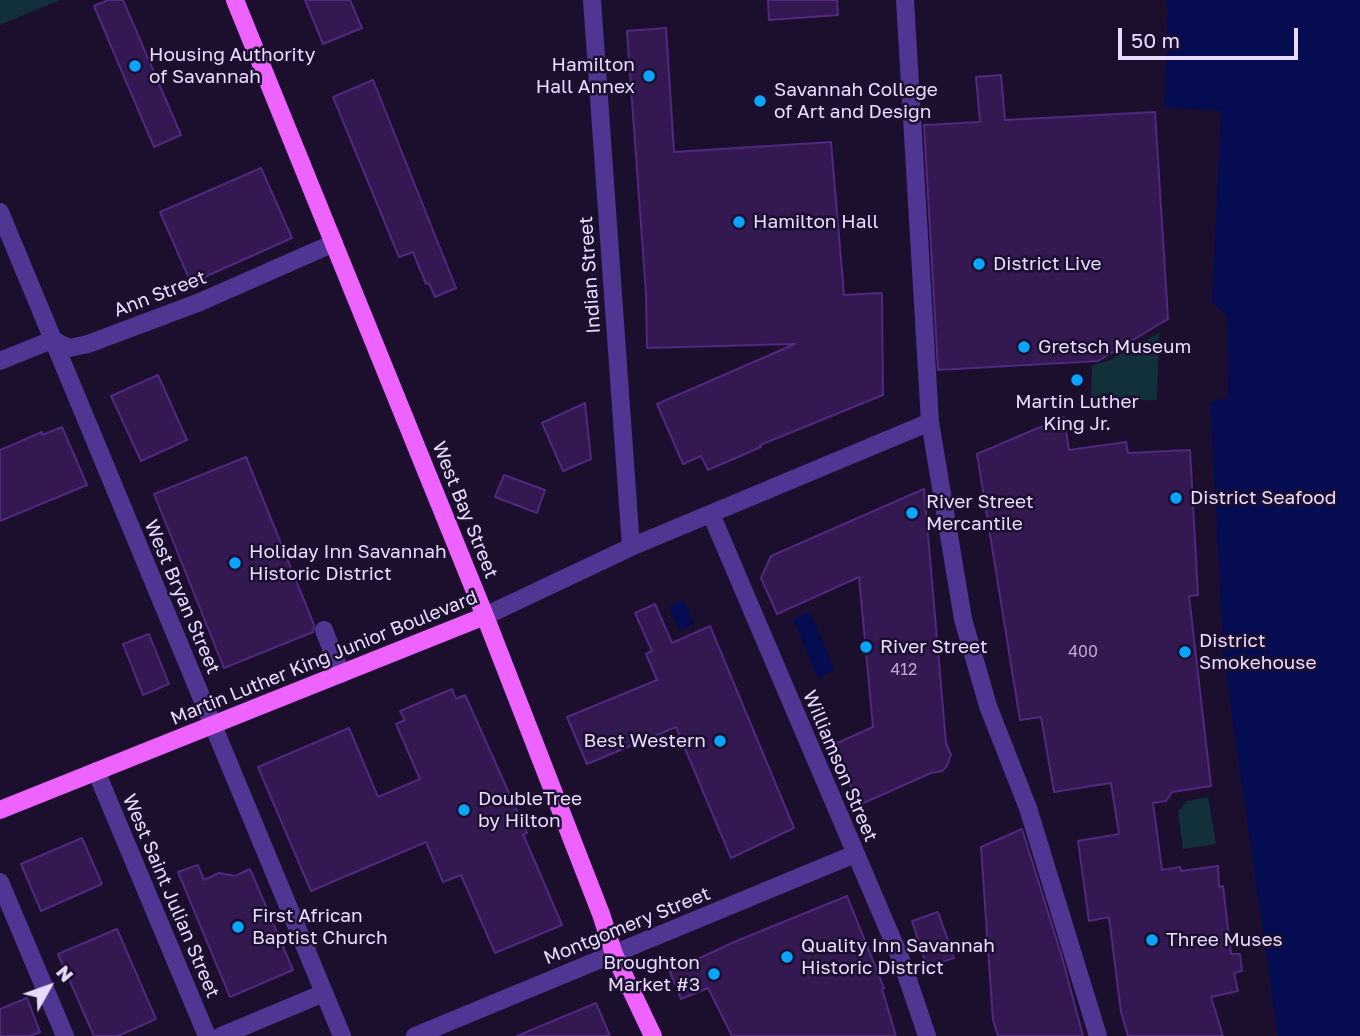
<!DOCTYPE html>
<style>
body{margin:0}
#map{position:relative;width:1360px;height:1036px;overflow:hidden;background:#1c0f2e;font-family:"Golos Text",sans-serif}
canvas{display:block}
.north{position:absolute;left:14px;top:952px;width:70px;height:70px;-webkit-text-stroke:5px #1c0f2e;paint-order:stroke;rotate:50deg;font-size:19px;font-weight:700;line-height:28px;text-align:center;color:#e9dbff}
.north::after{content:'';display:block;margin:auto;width:24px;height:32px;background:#e9dbff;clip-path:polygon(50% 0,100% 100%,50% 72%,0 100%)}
.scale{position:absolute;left:1118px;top:28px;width:180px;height:32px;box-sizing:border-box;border:4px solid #e9dbff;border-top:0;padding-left:9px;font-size:21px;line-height:24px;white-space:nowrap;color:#e9dbff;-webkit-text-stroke:5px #1c0f2e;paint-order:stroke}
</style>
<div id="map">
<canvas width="1360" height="1036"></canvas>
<div class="north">N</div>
<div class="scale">50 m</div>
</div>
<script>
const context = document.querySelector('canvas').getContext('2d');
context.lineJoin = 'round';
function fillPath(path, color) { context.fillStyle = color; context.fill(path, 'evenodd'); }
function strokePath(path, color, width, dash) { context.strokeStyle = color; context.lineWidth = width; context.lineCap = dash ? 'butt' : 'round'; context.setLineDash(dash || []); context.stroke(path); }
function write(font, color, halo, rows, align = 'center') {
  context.font = font + ' "Golos Text",sans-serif'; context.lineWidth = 5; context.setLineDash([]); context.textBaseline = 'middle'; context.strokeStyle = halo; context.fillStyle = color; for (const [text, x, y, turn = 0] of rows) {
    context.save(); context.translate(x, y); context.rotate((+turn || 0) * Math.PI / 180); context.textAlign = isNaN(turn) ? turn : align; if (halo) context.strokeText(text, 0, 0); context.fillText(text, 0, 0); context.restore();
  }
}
const green = new Path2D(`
 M0,0h60l-60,25z
 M1159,333l-2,67 -66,1 1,-36 16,-4z
 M1208,797l8,47 -33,5 -5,-38 9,-10z`);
const water = new Path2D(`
 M1166,0h194v1036h-82l-54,-376 -14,-258 18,-4 -1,-82 -15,-14 9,-191 -57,-4 4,-100z
 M684,600l10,24 -14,7 -11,-24z
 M810,612l25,58 -17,8 -25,-59z`);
const building = new Path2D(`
 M108,0h15l58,135 -27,12 -60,-141z
 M305,0h45l12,28 -39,16z
 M768,0h69l1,15 -69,5z
 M666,28l8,124 157,-10 13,153 38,-2 1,102 -123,50 1,2 -53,23 -7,-14 -18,8 -26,-60 138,-60 -148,4 -1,-54 -19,-263z
 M1001,75l4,45 150,-8 13,207 -70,42 -160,9 -14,-245 56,-3 -4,-45z
 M373,80l83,208 -21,9 -6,-14 -3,1 -13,-32 -14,5 -66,-160z
 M261,168l31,70 -101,45 -31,-71z
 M158,375l29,65 -46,21 -30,-65z
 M585,403l6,56 -28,12 -21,-48z
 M1064,417l5,33 57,-8 2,11 62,-3 8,145 -9,1 22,190 -39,6 -6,9 -13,2 9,67 18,-3 1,4 37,-5 1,21 4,-1 8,68h9l2,17 -8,2 4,18 -27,6 12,39h-95l-7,-24 -12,-95 -20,4 -11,-80 41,-7 -8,-51 -57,9 -13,-75 -21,3 -43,-266z
 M62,427l25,58 -87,36v-71l42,-18v3z
 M246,457l68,168 -1,7 -89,36 -70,-174z
 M504,475l41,15 -8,23 -42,-16z
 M924,489l22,254 5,12 -4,11 -5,5 -11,2 -72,32 -26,-60 40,-18 -14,-150 -82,37 -16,-36 10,-22z
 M655,604l17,39 38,-17 84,202 -63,30 -55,-131 -89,37 -20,-47 90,-37 -11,-26 6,-3 -17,-38z
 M149,634l20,50 -26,11 -20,-51z
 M452,689l4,10 9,-4 62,138 -4,1 39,91 -67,28 -34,-78 -18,7 -17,-40 -115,49 -53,-124 91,-39 29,69 42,-18 -24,-55 9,-4 -5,-9z
 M1022,829l40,128 21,79h-85l-5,-16 -12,-173z
 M82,838l20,46 -61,27 -20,-47z
 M198,865l6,15 15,-7 16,3 15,-7 43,101 -63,27 -52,-125z
 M847,896l37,92 -2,1 14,47h-164l-24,-48 -27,11 -11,-27 64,-30z
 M938,912l16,46 -27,9 -15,-46z
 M117,929l39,90 -38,17h-24l-36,-82z
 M27,998l13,34 -10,4h-30v-27z
 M596,1003l14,33h-93z`);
const minor = new Path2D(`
 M592,0l39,547
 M905,0l25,422 33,197 25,87 40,102 70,228
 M0,212l342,824
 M0,361l52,-21 17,8 19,-4 112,-42 134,-59
 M711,514l191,448 25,74
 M485,616l146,-69 299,-125
 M324,630l17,44
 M96,771l111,265
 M0,882l65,154
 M221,1036l103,-43
 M415,1036l440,-182`);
const primary = new Path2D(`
 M235,0l250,616 116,298 13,40 39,82
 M0,810l485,-194`);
const markers = [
 [135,66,7,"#07a5ff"],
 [649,76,7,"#07a5ff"],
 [760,101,7,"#07a5ff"],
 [739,222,7,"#07a5ff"],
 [979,264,7,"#07a5ff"],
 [1024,347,7,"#07a5ff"],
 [1077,380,7,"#07a5ff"],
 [1176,498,7,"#07a5ff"],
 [912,513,7,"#07a5ff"],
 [235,563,7,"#07a5ff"],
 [866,647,7,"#07a5ff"],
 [1185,652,7,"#07a5ff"],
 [720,741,7,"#07a5ff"],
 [464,810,7,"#07a5ff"],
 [238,927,7,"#07a5ff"],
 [1152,940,7,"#07a5ff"],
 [787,957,7,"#07a5ff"],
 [714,974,7,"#07a5ff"]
];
const numberNames = [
 ["400",1083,652],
 ["412",904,670]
];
const poiNames = [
 ["Housing Authority",149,55],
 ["of Savannah",149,77],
 ["Hamilton",635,65,"right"],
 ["Hall Annex",635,87,"right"],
 ["Savannah College",774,90],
 ["of Art and Design",774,112],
 ["Hamilton Hall",753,222],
 ["District Live",993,264],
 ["Gretsch Museum",1038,347],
 ["Martin Luther",1077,402,"center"],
 ["King Jr.",1077,424,"center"],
 ["District Seafood",1190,498],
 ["River Street",926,502],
 ["Mercantile",926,524],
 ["Holiday Inn Savannah",249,552],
 ["Historic District",249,574],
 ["District",1199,641],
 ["Smokehouse",1199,663],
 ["River Street",880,647],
 ["Best Western",706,741,"right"],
 ["DoubleTree",478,799],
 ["by Hilton",478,821],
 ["First African",252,916],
 ["Baptist Church",252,938],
 ["Three Muses",1166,940],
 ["Quality Inn Savannah",801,946],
 ["Historic District",801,968],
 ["Broughton",700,963,"right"],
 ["Market #3",700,985,"right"]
];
const streetNames = [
 ["Indian Street",590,275,-94],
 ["Ann Street",160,294,-21],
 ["West Bay Street",465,510,68],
 ["West Bryan Street",182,597,67],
 ["Martin Luther King Junior Boulevard",324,658,-22],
 ["Williamson Street",840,766,67],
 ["West Saint Julian Street",171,896,67],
 ["Montgomery Street",627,926,-22]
];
fillPath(green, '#113039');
fillPath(water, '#050c51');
fillPath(building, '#331851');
strokePath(building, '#502880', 2);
strokePath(minor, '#513592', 18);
strokePath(primary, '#ee62ff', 18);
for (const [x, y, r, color] of markers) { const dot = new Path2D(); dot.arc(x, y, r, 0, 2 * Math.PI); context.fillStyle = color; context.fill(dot); strokePath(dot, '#1c0f2e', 2.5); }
write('16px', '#bcaad4', null, numberNames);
write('19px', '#e9dbff', '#1c0f2e', poiNames, 'left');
write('19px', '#e9dbff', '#1c0f2e', streetNames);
</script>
